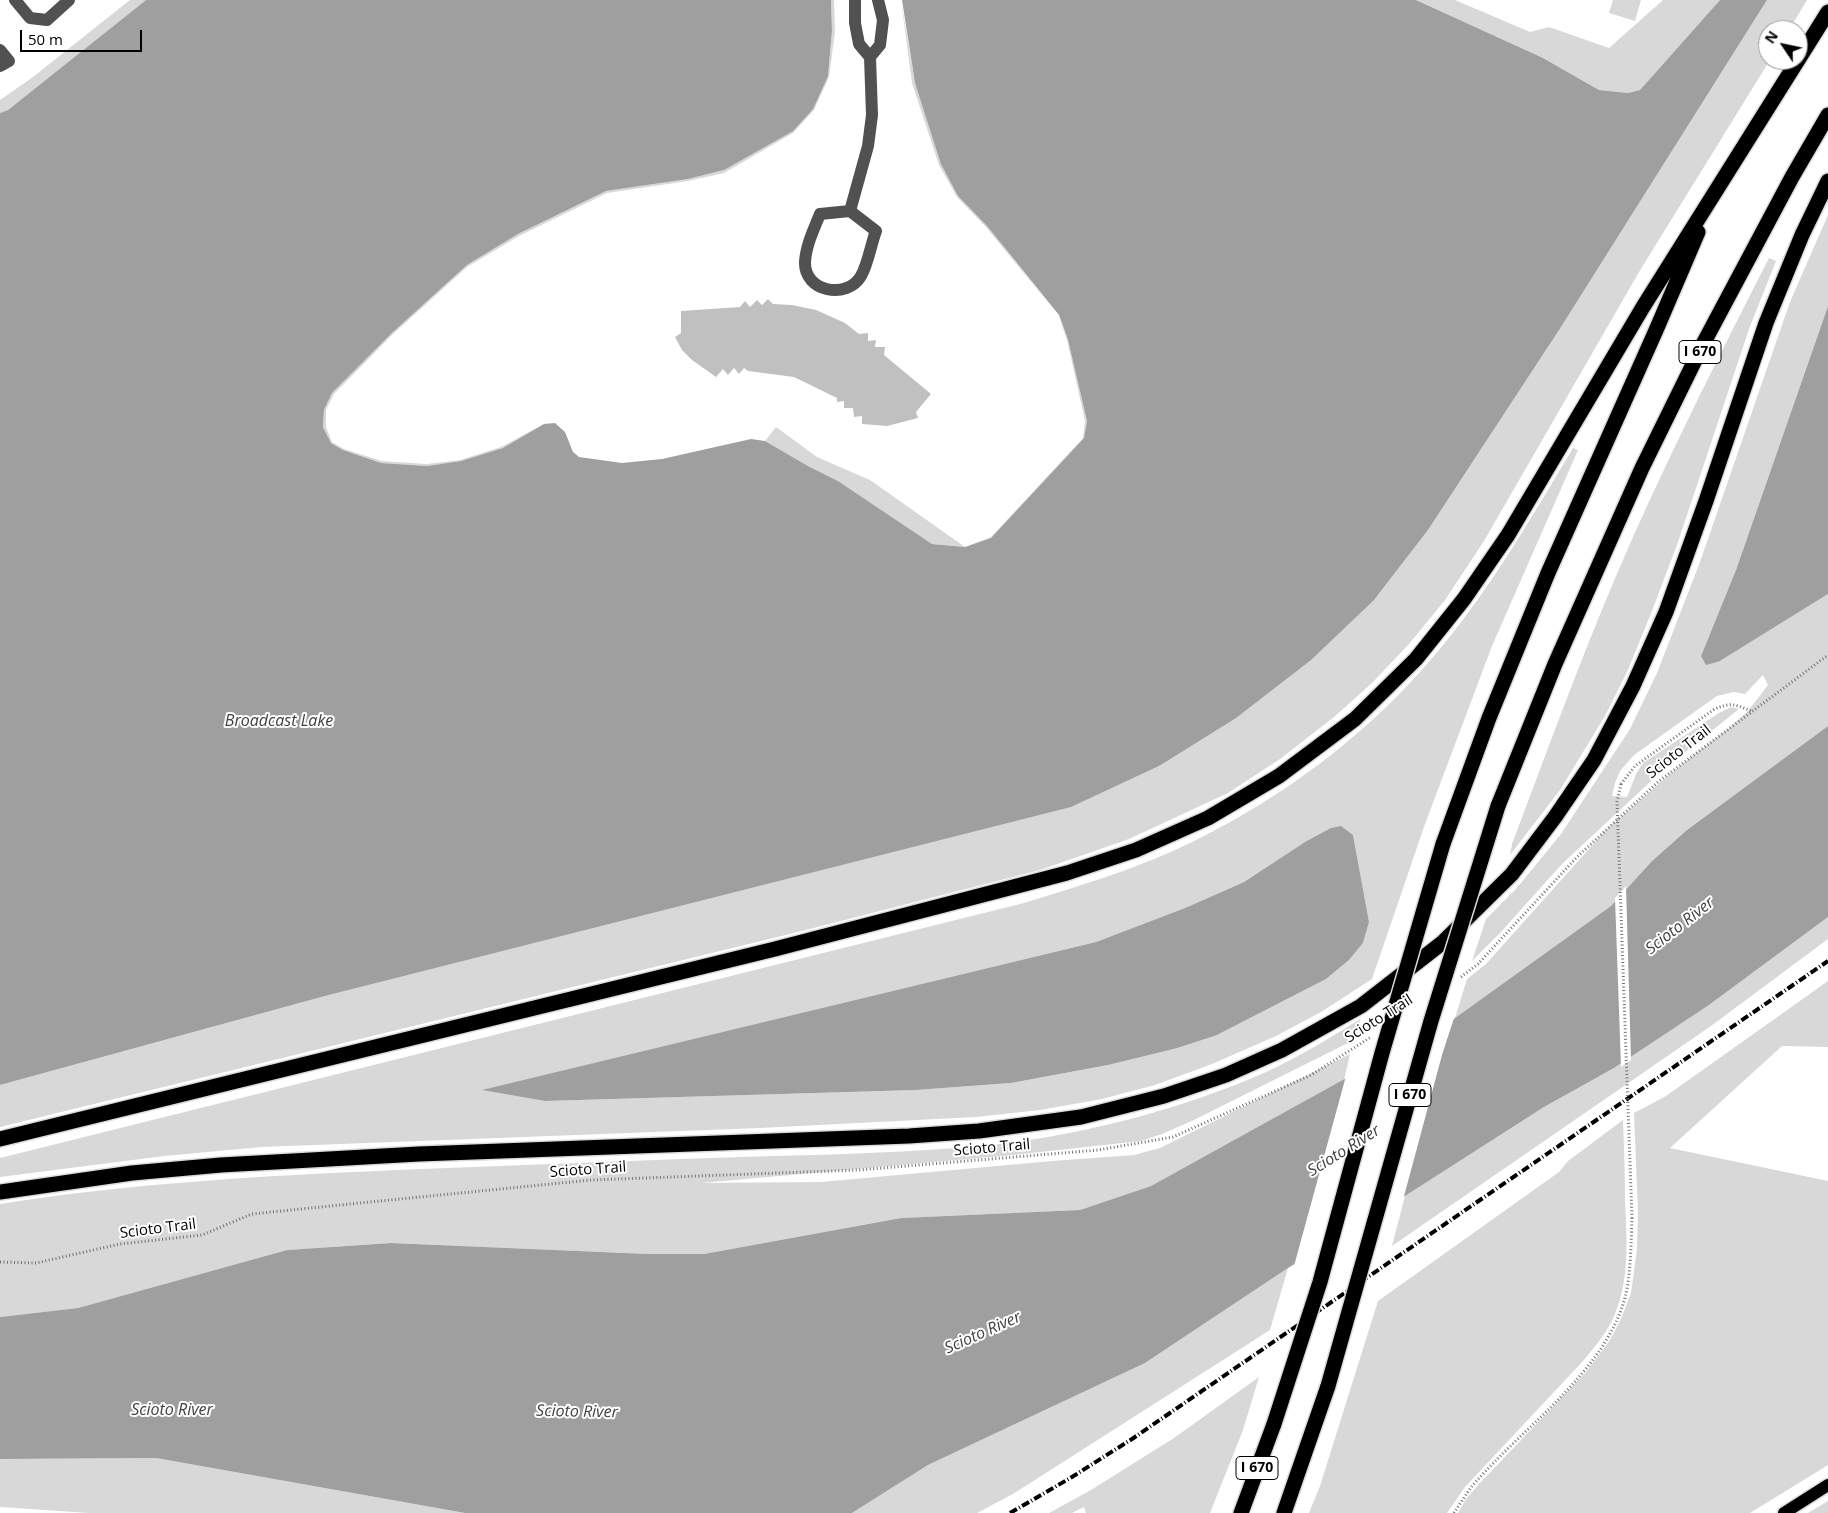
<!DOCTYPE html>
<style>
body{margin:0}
#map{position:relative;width:1828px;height:1513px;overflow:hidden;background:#fff;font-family:"Open Sans",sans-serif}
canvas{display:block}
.north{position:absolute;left:1758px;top:20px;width:50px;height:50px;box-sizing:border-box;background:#fff;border:1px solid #999;border-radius:50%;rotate:304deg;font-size:14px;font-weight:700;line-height:20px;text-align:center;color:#000}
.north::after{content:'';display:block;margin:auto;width:18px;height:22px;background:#000;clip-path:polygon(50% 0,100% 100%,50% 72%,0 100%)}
.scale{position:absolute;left:20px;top:30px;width:122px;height:22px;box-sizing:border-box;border:2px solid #000;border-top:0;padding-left:6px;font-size:15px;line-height:18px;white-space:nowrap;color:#000;-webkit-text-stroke:4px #fff;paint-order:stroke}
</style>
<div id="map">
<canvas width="1828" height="1513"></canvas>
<div class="north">N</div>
<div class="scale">50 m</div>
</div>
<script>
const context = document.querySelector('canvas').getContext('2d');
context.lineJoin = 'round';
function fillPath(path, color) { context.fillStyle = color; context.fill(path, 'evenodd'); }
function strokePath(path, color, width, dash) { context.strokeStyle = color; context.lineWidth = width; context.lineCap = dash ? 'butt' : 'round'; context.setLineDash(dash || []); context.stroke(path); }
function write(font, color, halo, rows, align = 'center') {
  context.font = font + ' "Open Sans",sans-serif'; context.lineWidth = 4; context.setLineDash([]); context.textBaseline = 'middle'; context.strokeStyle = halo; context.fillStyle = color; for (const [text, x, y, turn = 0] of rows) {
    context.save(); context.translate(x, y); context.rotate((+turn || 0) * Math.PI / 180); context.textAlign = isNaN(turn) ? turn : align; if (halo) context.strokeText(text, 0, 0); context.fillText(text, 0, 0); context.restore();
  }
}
const green = new Path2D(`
 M130,0h16l-138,110 -8,3v-13l33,-23z
 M831,0h3l1,32 -6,45 -15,33 -21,23 -69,40 -36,8 -81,12 -88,43 -52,31 -74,67 -59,60 -8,16v17l6,15 12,7 38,12 45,3 33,-4 41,-13 43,-23 11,-1 10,9 -10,-9 -10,1 -42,24 -42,13 -34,5 -46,-3 -38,-13 -12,-7 -8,-16 1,-17 8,-17 60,-60 75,-68 51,-31 88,-43 82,-12 36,-9 104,-94 4,-45z
 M901,0l14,83 43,113 29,30 71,89 10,25 19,81 -3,17 -93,100 -26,9 -33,-3 -94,-63 -30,-15 -43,-25 11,-14 41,30 53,23 95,67 26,-10 92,-99 2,-17 -18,-81 -9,-25 -72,-88 -29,-30 -18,-32 -27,-82z
 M1416,0h39l75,32 19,-5 60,21 54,-48h57l-80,90 -12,3 -29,-3 -56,-32z
 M1613,0h28l-6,21 -26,-8z
 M1767,0h40l-18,30h-21v30h2l-131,212 -155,269 -39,59 -36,44 -37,39 -38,34 -54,42 -52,34 -99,46 -89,31 -238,61 -802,196v-42l325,-89 745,-189 89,-41 215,-166 54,-70 133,-203z
 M1828,215v91l-92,264 -35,86 19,5 108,-67v132l-141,104 -35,31 -41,45 -156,112 12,-39 19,-15 119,-133 67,-59 57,-44 19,-17 20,-26 -5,-10 -18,19 -11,-2 -17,4 -83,59 -14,16 -5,12 -3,13 15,1 9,-23 7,-11 76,-50 12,-6 8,2 -76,61 -101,94 -62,69 -28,28 14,-42 30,-30 45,-55 69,-105 27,-56 43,-111 90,-260z
 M1769,258l7,3 -27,68 -72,216 -27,71 -23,56 -22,44 -45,74 -50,65 2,-11c39,-103 76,-206 121,-307 42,-94 89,-187 136,-279z
 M1573,448l5,2 -86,196 -67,178 -53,155 -51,33 -45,24 -64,28 -57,21 -53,14 -62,11 -64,7 -216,11 -498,19 -98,9 -164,21v-19l1024,-255c58,-18 116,-35 170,-62 84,-41 164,-100 226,-169 61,-67 107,-147 153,-224zM1353,835l16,87 -6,21 -14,17 -23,19 -109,56 -109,30 -97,18 -95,7 -371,11 -61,-11 612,-148 89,-34 59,-26 61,-40z
 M1828,917v22l-117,87 -319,220 13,-50 139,-89 70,-39 95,-63z
 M1828,981v66l-46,-1 -112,102 158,33v284l-78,48h-292l8,-14 14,-16 106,-111 24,-32 11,-21 10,-26 6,-44 1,-36 -4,-100 32,-17z
 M1360,1019l-4,20 -162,81 -32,14 -21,7 -128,14 -312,28 120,-1 231,-21 82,-6 26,-7 190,-94 -6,26 -193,106 -71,24 -179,8 -197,36h-56l-257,-11 -104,7 -209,58 -78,9v-113c131,-21 263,-28 396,-34 95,-4 190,-7 285,-11 100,-4 200,-4 299,-13 93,-9 184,-32 270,-67 39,-16 75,-38 110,-60z
 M1623,1120c1,27 2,54 2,81 2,41 5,82 -13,120 -8,15 -19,28 -29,40l-118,126 -18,26h-138l11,-27 58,-185 181,-129 9,-11z
 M1288,1268l-18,62 -257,164 -36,19h-125l76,-48 217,-102z
 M1259,1377l-16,53 -33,83h-124l-2,-6 -12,6h-23l42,-23 83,-52z
 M156,1458l309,55h-376l-89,-6v-48z
 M1828,1501v12h-20z`);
const water = new Path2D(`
 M146,0h685l1,31 -4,45 -15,33 -20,22 -69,39 -36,9 -82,12 -88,43 -51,31 -75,68 -60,60 -8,17 -1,17 8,16 12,7 38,13 46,3 34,-5 42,-13 41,-24 11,-1 10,9 8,20 6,5 43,6 40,-4 89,-20 14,2 43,25 30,15 94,63 33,3 26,-9 93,-100 3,-17 -19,-81 -9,-25 -72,-89 -29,-30 -17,-32 -26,-81 -13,-83h514l127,58 56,32 29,3 12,-3 80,-90h47l-206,327 -133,203 -54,70 -63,60 -75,58 -77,48 -88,41 -746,189 -325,89v-972l8,-3z
 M1828,306v288l-108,67 -14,4 -5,-9 35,-86z
 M1828,726v191l-119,88 -95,63 -70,39 -139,89 -117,72 -143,95 -217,102 -76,48h-387l-309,-55 -156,1v-142l78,-9 209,-58 104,-7 257,11h56l197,-36 179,-8 71,-24 304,-168 156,-112 41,-45 35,-31z
 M1341,826l12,9 16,87 -6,21 -14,17 -23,19 -109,56 -40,13 -69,17 -97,18 -95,7 -371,11 -63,-11 614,-148 89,-34 59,-26 61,-40 26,-14z`);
const pier = new Path2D(`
 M1626,886l5,174 -10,7 -6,-169z
 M1455,1015l-13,40 -39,145 -109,66 52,-190z`);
const building = new Path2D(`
 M768,299l5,5 19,1 24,5 29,13 14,11 9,-1v8l8,-1 -1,7h10l-1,8 47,39 -15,18 2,6 -31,8 -25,-2v-8l-8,1 -1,-9h-9v-7l-7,1v-4l-43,-21 -46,-6 -4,-3 -5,6 -5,-6 -6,7 -5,-6 -7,8 -24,-17 -10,-10 -7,-13 6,-4v-22l59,-4 5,-6 5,6 7,-7 5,5z`);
const path = new Path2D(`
 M1621,784l14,-18 78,-56c16,-8 22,-6 38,1
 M1461,977l17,-13 99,-107 82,-76 169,-126
 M0,1262l36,1 84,-19 82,-9 50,-21 108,-11 231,-23 268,-10 239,-20 75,-13 138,-62 60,-38
 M1454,1513c6,-9 12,-19 19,-28 50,-58 131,-112 152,-187 6,-24 6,-56 7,-80`);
const minor = new Path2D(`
 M15,0l15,18 17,2 22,-20
 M0,50l9,11 -9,5
 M870,57l10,-12 3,-25 -5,-20
 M850,211l26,20c-5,13 -8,33 -15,45 -14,24 -57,16 -56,-14 1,-17 9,-33 15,-48z
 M850,211l18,-65 4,-31 -2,-58 -11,-13 -4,-21v-23`);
const major = new Path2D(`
 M1784,1513l44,-28`);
const highway = new Path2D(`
 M1798,60l30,-48
 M1498,806l57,-142 87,-196 60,-122 90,-169 36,-62
 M1443,844l46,-126 59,-145 109,-245 41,-96
 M0,1139l775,-190 292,-76 69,-23 72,-32 71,-42 76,-57 61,-60 48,-60 44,-64 135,-228 155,-247
 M0,1192l132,-19 89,-8 198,-11 490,-18 70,-5 102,-14 83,-21 62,-21 56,-25 79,-44 81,-63 70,-69 43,-57 39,-57 39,-74 33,-74 40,-111 60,-178 36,-88 26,-54
 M1241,1513l33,-89
 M1284,1513l44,-127`);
const rail = new Path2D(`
 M1010,1513l62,-36 60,-38 696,-478`);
const pathBridge = new Path2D(`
 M1621,784l-4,18 15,416`);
const highwayBridge = new Path2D(`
 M1328,1386l103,-365 67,-215
 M1274,1424l46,-142 62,-229 61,-209`);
const shields = [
 [1700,352,42],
 [1410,1095,42],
 [1257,1468,42]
];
const shieldNames = [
 ["I 670",1700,352],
 ["I 670",1410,1095],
 ["I 670",1257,1468]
];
const streetNames = [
 ["Scioto Trail",1679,752,-38],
 ["Scioto Trail",1379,1019,-32],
 ["Scioto Trail",992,1148,-5],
 ["Scioto Trail",588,1170,-4],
 ["Scioto Trail",158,1229,-7]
];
const waterNames = [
 ["Broadcast Lake",279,721],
 ["Scioto River",1680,926,-38],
 ["Scioto River",1344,1151,-32],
 ["Scioto River",983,1333,-24],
 ["Scioto River",172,1410],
 ["Scioto River",577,1412,1]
];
fillPath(green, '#d8d8d8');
fillPath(water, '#9f9f9f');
fillPath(pier, '#fff');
fillPath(building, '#c0c0c0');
strokePath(major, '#dbdbdb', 15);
strokePath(highway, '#dbdbdb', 18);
strokePath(path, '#737373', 3, [1, 2.5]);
strokePath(minor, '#515151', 12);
strokePath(major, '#000', 12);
strokePath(highway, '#000', 15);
strokePath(rail, '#000', 4, [8, 2.5, 1, 2.5]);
strokePath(highwayBridge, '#dbdbdb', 18, []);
strokePath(pathBridge, '#737373', 3, [1, 2.5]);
strokePath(highwayBridge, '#000', 15);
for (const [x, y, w] of shields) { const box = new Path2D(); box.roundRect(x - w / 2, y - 11.5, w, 23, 4); context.fillStyle = '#fff'; context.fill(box); strokePath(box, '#000', 1); }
write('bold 14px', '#000', null, shieldNames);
write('15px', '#000', '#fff', streetNames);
write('italic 16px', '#404040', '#fff', waterNames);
</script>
